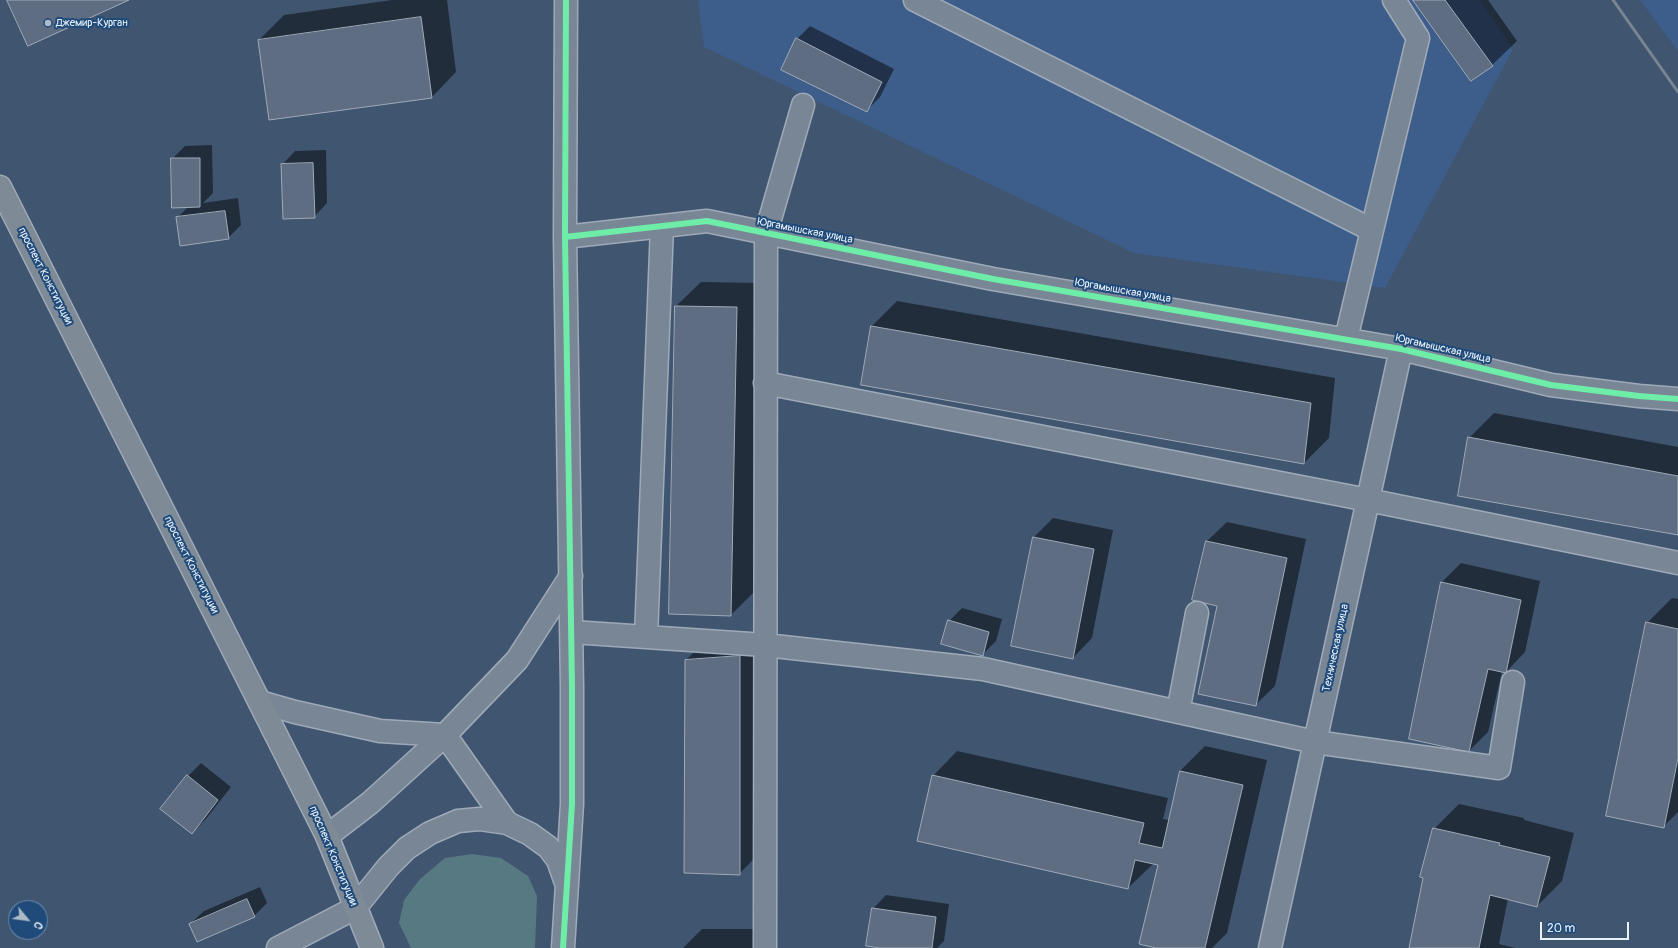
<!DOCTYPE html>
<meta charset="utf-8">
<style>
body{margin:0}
#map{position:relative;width:1678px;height:948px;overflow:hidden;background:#40556f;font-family:Pangolin,sans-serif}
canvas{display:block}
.north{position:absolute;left:8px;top:900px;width:40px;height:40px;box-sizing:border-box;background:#1f4a7a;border:1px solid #6f8dac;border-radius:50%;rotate:119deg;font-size:11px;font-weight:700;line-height:16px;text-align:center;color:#e8f1f8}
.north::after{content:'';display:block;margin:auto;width:14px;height:18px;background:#adbac8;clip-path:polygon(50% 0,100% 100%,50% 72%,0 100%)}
.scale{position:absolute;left:1540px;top:922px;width:89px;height:18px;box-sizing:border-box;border:2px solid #e8f1f8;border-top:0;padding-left:5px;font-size:12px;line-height:14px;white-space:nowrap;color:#e8f1f8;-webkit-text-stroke:3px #1f4a7a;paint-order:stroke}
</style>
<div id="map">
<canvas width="1678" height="948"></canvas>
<div class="north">С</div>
<div class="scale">20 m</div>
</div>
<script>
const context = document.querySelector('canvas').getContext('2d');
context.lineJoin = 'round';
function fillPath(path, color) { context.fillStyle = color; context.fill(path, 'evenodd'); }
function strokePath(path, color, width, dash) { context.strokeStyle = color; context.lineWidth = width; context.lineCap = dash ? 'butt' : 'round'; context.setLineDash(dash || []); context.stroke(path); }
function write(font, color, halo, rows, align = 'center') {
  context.font = font + ' Pangolin,sans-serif'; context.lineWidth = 4; context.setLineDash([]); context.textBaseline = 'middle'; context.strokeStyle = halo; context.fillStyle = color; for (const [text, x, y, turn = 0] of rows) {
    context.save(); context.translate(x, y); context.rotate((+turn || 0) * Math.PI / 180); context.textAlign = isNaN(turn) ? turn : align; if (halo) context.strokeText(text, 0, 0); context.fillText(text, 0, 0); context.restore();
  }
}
const built = new Path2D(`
 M698,0h782l33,49 -128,239 -251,-35 -430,-206z
 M1640,0h38v51z`);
const green = new Path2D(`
 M472,854l29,4 27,18 9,20 -2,52h-124l-12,-25 5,-23 16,-21 25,-21z`);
const shadow = new Path2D(`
 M392,0h55l9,72 -24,25 -173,-57 25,-25z
 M1414,0h74l29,41 -25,24z
 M810,26l84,43 -14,28 -14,14 -69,-72z
 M212,145l1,48 -10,10 35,-5 3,27 -13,13 -51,-20 11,-11 -16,-48 13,-13z
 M326,150l1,53 -13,14 -32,-52 13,-14z
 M701,282l61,1 -6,307 -25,25 -55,-309z
 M897,301l438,77 -6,60 -25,25 -442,-79 10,-58z
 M1494,413l184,34v87l-209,-96z
 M1053,518l60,12 -21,108 -19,20 -39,-121z
 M1227,522l79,17 -31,147 -20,19 -37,-99 -11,-65z
 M1461,563l79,18 -15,71 -19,20 -4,-1 -14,61 -19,19 -27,-169z
 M1672,598l6,1v213l-15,15 -16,-204z
 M962,608l40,11 -6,22 -14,14 -33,-34z
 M765,631l-1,218 -25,25 -53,-214 25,-25z
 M1205,746l62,14 -40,173 -15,15h-51l-2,-84 -5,-1 -26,25 -195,-112 24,-25 211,47 -5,21 6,1 11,-49z
 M201,763l30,24 -26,33 -13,13 -4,-57z
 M1459,804l65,14v2l50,13 -12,48 -25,25 -29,-8 -9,46 16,4h-106l25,-119z
 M260,887l7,16 -13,13 -64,8 14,-13z
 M886,895l63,9 -5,37 -7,7h-49l-15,-39z
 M702,929h53v19h-72z`);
const building = new Path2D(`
 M7,0h122l-101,46z
 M1413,0h32l48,66 -22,15z
 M421,17l11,81 -163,22 -11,-80z
 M796,38l86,44 -15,30 -86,-42z
 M171,158h29v49l-28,1z
 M313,163l2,55 -32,1 -2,-55z
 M225,211l4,28 -49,7 -4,-29z
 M675,306l62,1 -6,309 -62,-2z
 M871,326l440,77 -7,61 -443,-79z
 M1468,437l210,39v59l-220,-39z
 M1033,537l61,12 -21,110 -62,-13z
 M1206,541l81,17 -31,148 -58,-12 19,-88 -25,-6z
 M1441,582l80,18 -15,73 -18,-4 -19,83 -60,-13z
 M948,620l41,12 -6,24 -42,-12z
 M1646,622l32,7v129l-14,70 -58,-12z
 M740,656v219l-56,-2 1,-213z
 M1180,771l63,14 -38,163h-49l-17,-4 19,-79 -23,-5 -7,29 -211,-48 15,-66 212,48 -5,20 23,5z
 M187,775l31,25 -26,34 -32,-25z
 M1433,828l67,15 -1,2 51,12 -13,50 -47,-12 -11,53h-70l14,-70 -3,-1z
 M247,899l8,18 -58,25 -8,-18z
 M872,908l64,9 -4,31h-52l-14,-2z`);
const minor = new Path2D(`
 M915,0l457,230
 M565,237l142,-16 286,58 408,70 150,36 88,11 39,3
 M1346,339l72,-301 -24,-38
 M765,383l603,117 310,63
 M572,632l193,13 218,24 332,73 184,26 14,-86
 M646,637l16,-411
 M260,702l35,10 85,19 65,4 62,88
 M1178,712l19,-99
 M327,836l43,-33 75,-68 72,-75 54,-84
 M278,948l77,-40 33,-41 19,-19 23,-15 28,-12 21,-2 28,4 23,11 18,13 10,13 7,20
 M563,948l9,-144v-117l-7,-450 1,-237
 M765,948l1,-715 37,-128
 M1270,948l131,-599`);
const major = new Path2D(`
 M0,187l327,649 45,112`);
const rail = new Path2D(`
 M1613,0l65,92`);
const cycleway = new Path2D(`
 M565,237l142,-16 286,58 408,70 150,36 88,11 39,3
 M563,948l9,-144v-117l-7,-450 1,-237`);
const markers = [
 [48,23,4,"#adbac8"]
];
const poiNames = [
 ["Джемир-Курган",56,23]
];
const streetNames = [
 ["Юргамышская улица",805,231,11],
 ["проспект Конституции",45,276,63],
 ["Юргамышская улица",1123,291,10],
 ["Юргамышская улица",1443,349,13],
 ["проспект Конституции",191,565,63],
 ["Техническая улица",1336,648,-78],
 ["проспект Конституции",333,856,67]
];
fillPath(built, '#3d5d8a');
fillPath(green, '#567982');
fillPath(shadow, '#0007');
fillPath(building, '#5f6d82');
strokePath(building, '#9faab8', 1);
strokePath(minor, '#9faab8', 25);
strokePath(major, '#9faab8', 25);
strokePath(minor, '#798695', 22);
strokePath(major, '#7e8a96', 22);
strokePath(rail, '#798592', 3);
strokePath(cycleway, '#6deda7', 6);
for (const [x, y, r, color] of markers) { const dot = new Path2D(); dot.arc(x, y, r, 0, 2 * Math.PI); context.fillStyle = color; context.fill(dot); strokePath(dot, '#1f4a7a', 1.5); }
write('11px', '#e8f1f8', '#1f4a7a', poiNames, 'left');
write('11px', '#e8f1f8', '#1f4a7a', streetNames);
</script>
